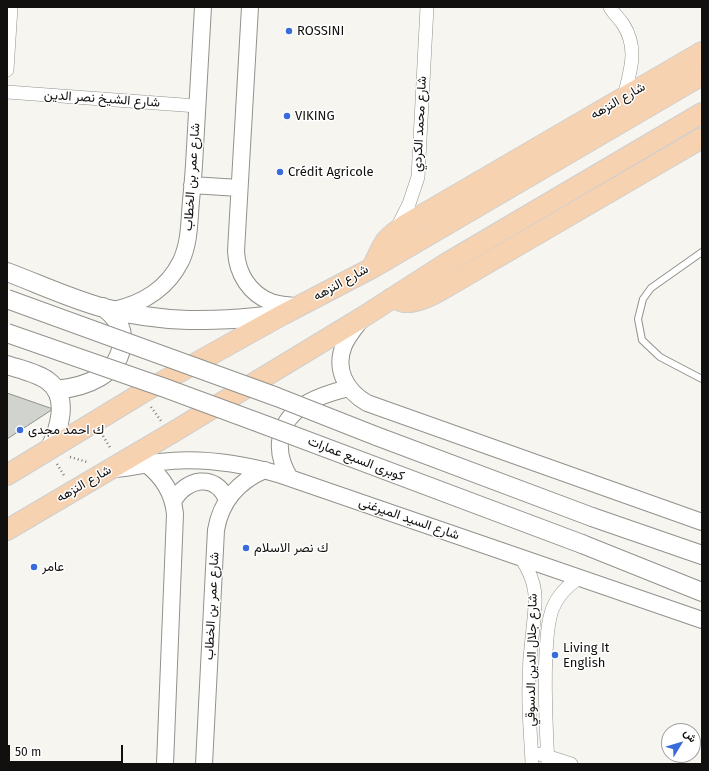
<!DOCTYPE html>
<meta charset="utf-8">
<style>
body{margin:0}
#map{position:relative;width:709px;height:771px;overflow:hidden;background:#f6f5ef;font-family:"Fira Sans",Vazirmatn,sans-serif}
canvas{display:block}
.frame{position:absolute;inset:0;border:8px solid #11100e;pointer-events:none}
.north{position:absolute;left:661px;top:723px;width:40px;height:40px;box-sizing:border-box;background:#fff;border:1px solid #a09f9f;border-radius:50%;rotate:52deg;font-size:11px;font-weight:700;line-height:16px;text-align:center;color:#11100e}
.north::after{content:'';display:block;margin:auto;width:14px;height:18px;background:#396cdb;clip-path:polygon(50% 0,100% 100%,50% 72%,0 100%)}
.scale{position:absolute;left:8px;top:745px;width:115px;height:18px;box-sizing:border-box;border:2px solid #11100e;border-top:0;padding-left:5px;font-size:12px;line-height:14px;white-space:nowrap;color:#11100e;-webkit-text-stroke:3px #fff;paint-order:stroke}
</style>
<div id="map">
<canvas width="709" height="771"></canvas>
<div class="frame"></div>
<div class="north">ش</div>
<div class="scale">50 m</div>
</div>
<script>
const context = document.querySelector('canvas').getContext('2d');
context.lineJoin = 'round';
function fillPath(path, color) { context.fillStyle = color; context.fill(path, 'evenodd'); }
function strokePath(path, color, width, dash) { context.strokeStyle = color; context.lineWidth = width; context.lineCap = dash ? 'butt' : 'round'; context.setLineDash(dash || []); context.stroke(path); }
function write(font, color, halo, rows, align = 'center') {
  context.font = font + ' "Fira Sans",Vazirmatn,sans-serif'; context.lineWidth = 3; context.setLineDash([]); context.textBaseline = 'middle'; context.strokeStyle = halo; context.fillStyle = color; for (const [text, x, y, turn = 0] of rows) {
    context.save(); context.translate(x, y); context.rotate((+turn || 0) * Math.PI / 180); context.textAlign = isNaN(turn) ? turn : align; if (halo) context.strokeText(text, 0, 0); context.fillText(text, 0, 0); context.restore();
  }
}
const building = new Path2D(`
 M7,393l46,16 -46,30z`);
const path = new Path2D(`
 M151,407l10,14
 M103,436l8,13
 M70,457l17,5
 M57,464l8,13`);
const service = new Path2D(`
 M702,252l-51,36 -8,11 -5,20 4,21 18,17 42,22`);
const minor = new Path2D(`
 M610,7c3,6 9,11 13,17 16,25 7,47 1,73
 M7,70l4,-63
 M7,92l190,14
 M397,228l12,-24 9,-27 9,-170
 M521,558c20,30 14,47 11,80 -2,15 -3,31 -3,46 -1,27 2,53 3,80
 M540,754l31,10
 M548,764c-2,-37 -4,-74 -2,-111 1,-14 1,-29 6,-43 5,-14 15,-24 27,-32`);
const tertiary = new Path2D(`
 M250,7l-14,244c1,23 14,43 35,51 9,3 19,3 28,5
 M192,185l47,3
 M114,310c30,-7 53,-21 67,-49 7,-15 8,-31 9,-47 1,-16 3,-32 4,-49 3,-52 6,-105 9,-158
 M360,321c-6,8 -12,15 -16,24 -10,24 2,46 23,58l335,119
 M146,464c17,13 27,29 29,50l-10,250
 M115,469c15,-1 30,-5 45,-7 40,-5 79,1 118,12l424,146
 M290,478c-14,-22 -15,-48 6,-67 13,-12 36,-19 53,-23
 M173,502c12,-24 43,-30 54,-2
 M204,764l12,-234c5,-29 23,-49 49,-60`);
const secondary = new Path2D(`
 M7,272c32,12 64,27 97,36 27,7 56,11 84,12 19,0 38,0 57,-2 13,-1 24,-3 37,-3
 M7,365c12,4 31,8 41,16 22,16 11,49 1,69
 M56,390c29,-3 65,-15 66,-49 1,-15 -8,-26 -19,-34
 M592,517l110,38
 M582,544l120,48`);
const primary = new Path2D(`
 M372,268c4,-9 8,-18 13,-26 5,-7 13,-12 20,-17l297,-173
 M392,298c4,1 8,3 12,4 13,1 26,-6 37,-12l261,-152
 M7,475l135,-82 140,-78 90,-47 330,-193
 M7,530l163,-96 193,-117 84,-54 255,-150`);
const secondaryBridge = new Path2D(`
 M7,299l270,98 99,39 216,81
 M7,333l158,55 100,37 317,119`);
const markers = [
 [289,31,4,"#396cdb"],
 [287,116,4,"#396cdb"],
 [280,172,4,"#396cdb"],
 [20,430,4,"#396cdb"],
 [246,548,4,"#396cdb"],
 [34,567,4,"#396cdb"],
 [555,655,4,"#396cdb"]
];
const poiNames = [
 ["ROSSINI",297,31],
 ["VIKING",295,116],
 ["Crédit Agricole",288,172],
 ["ك احمد مجدى",28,430],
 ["ك نصر الاسلام",254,548],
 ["عامر",42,567],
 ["Living It",563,648],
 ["English",563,663]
];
const streetNames = [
 ["شارع الشيخ نصر الدين",102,99,4],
 ["شارع النزهه",618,101,-30],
 ["شارع محمد الكردي",420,124,-87],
 ["شارع عمر بن الخطاب",192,177,-86],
 ["شارع النزهه",341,283,-29],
 ["كوبرى السبع عمارات",356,459,21],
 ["شارع النزهه",84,484,-30],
 ["شارع السيد الميرغنى",409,519,19],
 ["شارع عمر بن الخطاب",212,606,-87],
 ["شارع جلال الدين الدسوقي",532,660,-89]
];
fillPath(building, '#d0d3ce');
strokePath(building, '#8f918d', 1);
strokePath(service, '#92918c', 8);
strokePath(minor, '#92918c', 14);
strokePath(tertiary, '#92918c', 18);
strokePath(secondary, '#92918c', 20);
strokePath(primary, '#cfcfcf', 22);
strokePath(path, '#7a7975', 2.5, [1, 3]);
strokePath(service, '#fff', 6);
strokePath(minor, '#fff', 13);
strokePath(tertiary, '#fff', 16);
strokePath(secondary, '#fff', 18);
strokePath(primary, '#f7d2b1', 20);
strokePath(secondaryBridge, '#92918c', 20, []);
strokePath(secondaryBridge, '#fff', 18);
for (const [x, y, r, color] of markers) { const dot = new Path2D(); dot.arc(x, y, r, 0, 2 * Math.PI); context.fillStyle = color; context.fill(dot); strokePath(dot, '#fff', 1.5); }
write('13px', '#11100e', '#fff', poiNames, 'left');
write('13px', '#11100e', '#fff', streetNames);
</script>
